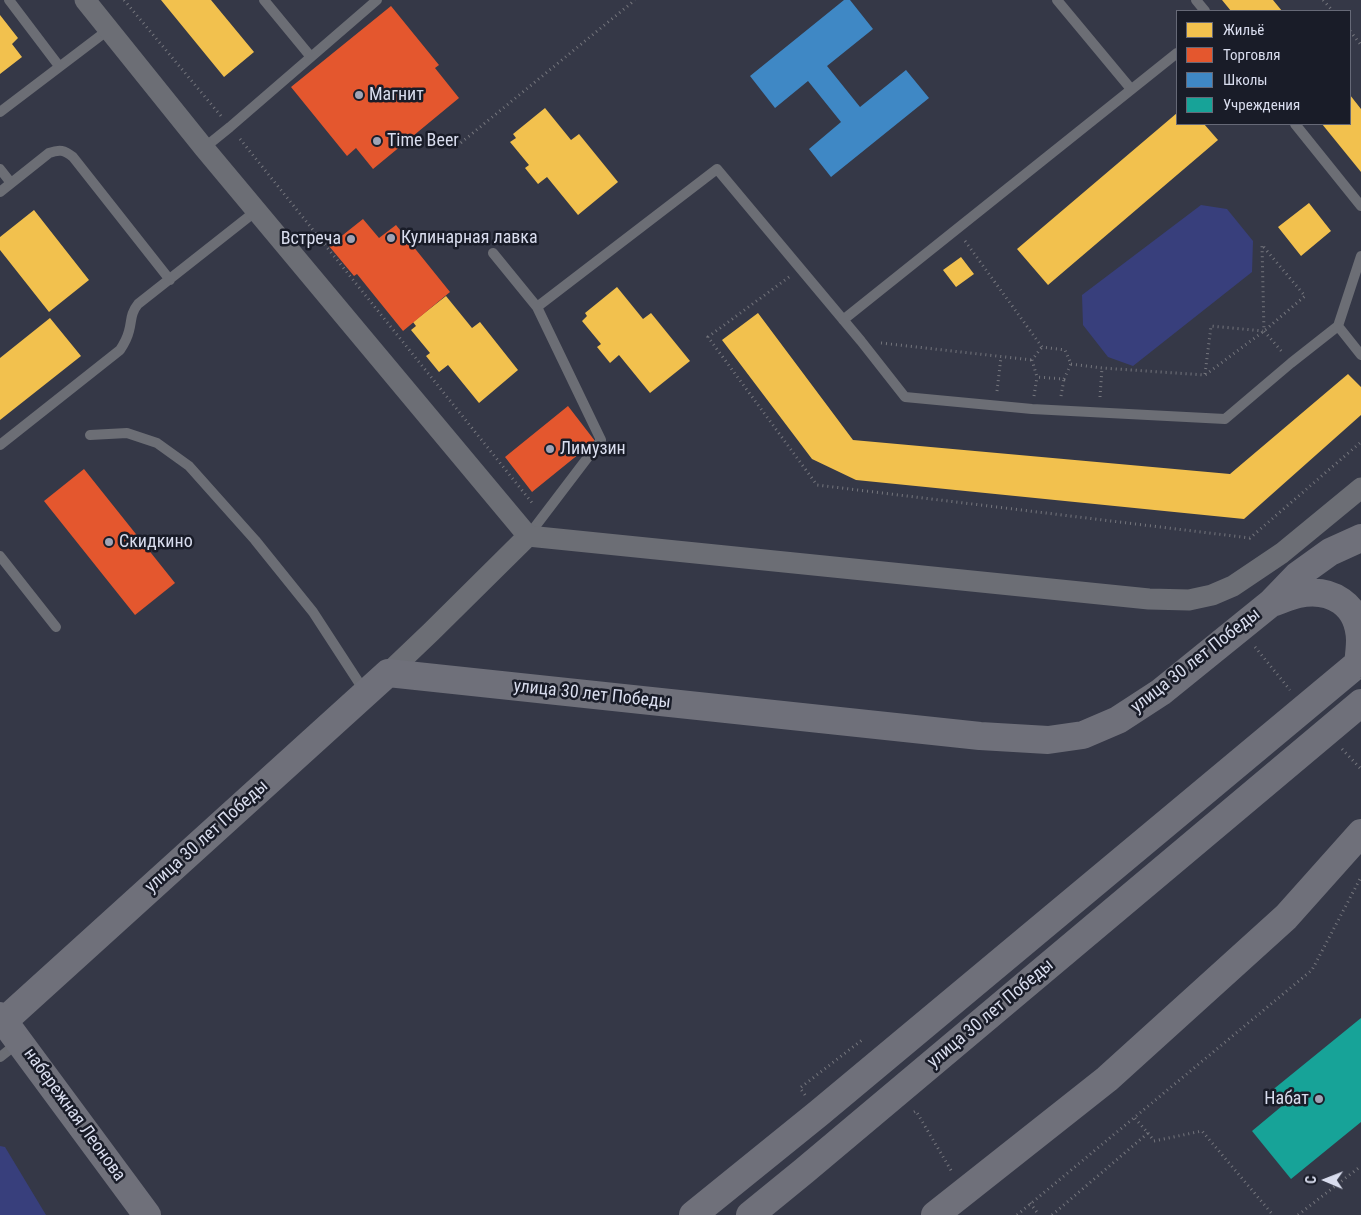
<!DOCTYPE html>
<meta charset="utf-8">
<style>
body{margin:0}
#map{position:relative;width:1361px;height:1215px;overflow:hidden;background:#353847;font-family:"Roboto Condensed",sans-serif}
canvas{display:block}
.legend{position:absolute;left:1176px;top:10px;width:175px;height:115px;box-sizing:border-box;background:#191c28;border:1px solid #666977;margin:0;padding:6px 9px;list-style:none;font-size:15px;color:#d9ddee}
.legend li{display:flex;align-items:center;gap:10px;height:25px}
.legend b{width:25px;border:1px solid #666977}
.north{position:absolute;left:1301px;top:1155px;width:50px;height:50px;-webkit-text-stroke:4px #191c28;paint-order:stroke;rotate:271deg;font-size:14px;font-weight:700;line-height:20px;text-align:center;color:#d9ddee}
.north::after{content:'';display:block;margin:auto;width:18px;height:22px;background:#d9ddee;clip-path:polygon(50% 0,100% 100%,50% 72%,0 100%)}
</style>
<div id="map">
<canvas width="1361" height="1215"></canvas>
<ul class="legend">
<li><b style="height:14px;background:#f2c14e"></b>Жильё</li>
<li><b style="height:14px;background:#e4572e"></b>Торговля</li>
<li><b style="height:14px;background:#3f88c5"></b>Школы</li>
<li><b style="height:14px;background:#17a398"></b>Учреждения</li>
</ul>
<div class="north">С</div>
</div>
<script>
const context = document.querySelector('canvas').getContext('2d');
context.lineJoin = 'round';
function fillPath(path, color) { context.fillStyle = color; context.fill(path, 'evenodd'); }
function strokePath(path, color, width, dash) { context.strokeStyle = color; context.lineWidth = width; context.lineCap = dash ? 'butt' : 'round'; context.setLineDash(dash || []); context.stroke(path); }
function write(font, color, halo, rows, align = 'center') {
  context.font = font + ' "Roboto Condensed",sans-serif'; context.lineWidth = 5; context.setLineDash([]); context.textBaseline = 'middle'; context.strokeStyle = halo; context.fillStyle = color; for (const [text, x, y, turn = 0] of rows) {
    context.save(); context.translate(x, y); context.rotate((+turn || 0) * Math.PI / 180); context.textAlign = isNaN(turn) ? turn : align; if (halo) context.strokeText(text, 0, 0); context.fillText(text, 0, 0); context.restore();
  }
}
const green = new Path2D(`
 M1201,205l26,4 26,32 -1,31 -119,94 -25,-9 -25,-32 -1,-30z
 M0,1146l5,1 41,68h-46z`);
const homes = new Path2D(`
 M161,0h50l43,52 -30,25z
 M1222,0h51l9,11h-51z
 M0,15l18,23 -6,6 10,13 -22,17z
 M1350,95l11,14v63l-39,-48h28z
 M545,108l26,32 8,-6 39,48 -40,33 -31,-38 -9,7 -13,-16 4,-3 -19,-23 6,-4 -3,-4z
 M1177,113v11h27l14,16 -170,145 -31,-36z
 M1309,203l22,28 -30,25 -23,-29z
 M34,210l55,70 -40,32 -49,-62v-13z
 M961,257l13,17 -18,13 -13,-17z
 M617,287l26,32 8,-6 39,48 -40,32 -31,-38 -9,8 -13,-16 4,-3 -19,-23 5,-5 -2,-3z
 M446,296l26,32 8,-6 38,48 -39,33 -31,-38 -9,7 -13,-16 4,-3 -19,-23 5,-4 -3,-4z
 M758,313l95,127 377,34 118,-100 13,13v28l-117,104 -388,-39 -44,-21 -90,-119z
 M50,318l31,38 -81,64v-62z`);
const shops = new Path2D(`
 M391,6l48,59 -4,3 24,30 -86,71 -17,-21 -9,8 -56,-69z
 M363,219l16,19 17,-13 54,67 -47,39 -46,-57 -3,2 -25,-30z
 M568,406l27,35 -63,51 -27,-35z
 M84,469l91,114 -40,32 -91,-114z`);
const schools = new Path2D(`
 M844,0h6l23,29 -46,37 33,41 46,-37 23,28 -98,79 -22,-28 32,-27 -33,-41 -33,27 -25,-32z`);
const public = new Path2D(`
 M1361,1018v104l-70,57 -39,-48 30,-25 -12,-14z`);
const path = new Path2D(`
 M124,0l97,116
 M1323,0l10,11
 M1350,31l11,14
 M240,139l293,365
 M457,146l178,-146
 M965,241l77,106 23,3 6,14 -7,15 -27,-2 -5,-17 10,-13
 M789,277l-81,60 109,148 433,53 111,-96
 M881,343l151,17
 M1071,364l31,4 103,7 59,-44 41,-35 -43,-51 2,86 19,22
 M1205,374l6,-48 52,5
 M997,391l4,-34
 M1034,396l3,-19
 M1061,396l3,-17
 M1100,397l2,-29
 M1255,647l35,43
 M1342,749l19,20
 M805,1095l-5,-7 62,-48
 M914,1112l2,-1 36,61
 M1148,1133l6,8 48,-10 71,84
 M1030,1203l9,12
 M1017,1215l295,-245 49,-93
 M1052,1215l96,-82 -14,-16
 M1298,1215l63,-49`);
const service = new Path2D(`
 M9,0l50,66
 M264,0l47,57
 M1057,0l74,89
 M1196,0l9,11
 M0,112l108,-82
 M1295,124l66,82
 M204,148l26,-21 147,-127
 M0,169l11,14
 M0,192l49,-39c11,-4 15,-3 24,4l97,123
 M493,253l44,54
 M1361,256l-23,70 23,29
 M843,320l334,-267
 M90,435l37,-2 30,10 32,23 66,74 58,72 52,80
 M0,445l120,-95c4,-6 7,-11 9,-19 3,-11 1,-17 9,-27l118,-93
 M528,536l73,-96 -64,-133 180,-138 144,172 44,56 127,12 193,10 66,-56 47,-37
 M0,556l56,71
 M0,1057l19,-15`);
const minor = new Path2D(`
 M85,0l119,148 324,388
 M388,673l43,-41 97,-96 621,63 40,1 23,-5 21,-9 49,-33 79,-65`);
const secondary = new Path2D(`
 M1272,603c9,-3 17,-7 26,-9 34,-7 61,11 62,46 0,8 -1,16 -2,24
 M0,1016l147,199
 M4,1021l384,-348 592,63 68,4 35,-5 35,-15 43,-28 110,-89 27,-28 32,-23 31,-14
 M693,1215l126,-102 542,-452
 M750,1215l54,-44 557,-468
 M935,1215l172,-136 179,-162 75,-84`);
const markers = [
 [359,95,5,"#a0a3b4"],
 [377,141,5,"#a0a3b4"],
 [391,238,5,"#a0a3b4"],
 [351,239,5,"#a0a3b4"],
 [550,449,5,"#a0a3b4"],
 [109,542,5,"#a0a3b4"],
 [1319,1099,5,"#a0a3b4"]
];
const poiNames = [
 ["Магнит",369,95],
 ["Time Beer",387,141],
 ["Кулинарная лавка",401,238],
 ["Встреча",341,239,"right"],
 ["Лимузин",560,449],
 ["Скидкино",119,542],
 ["Набат",1309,1099,"right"]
];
const streetNames = [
 ["улица 30 лет Победы",1196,661,-38],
 ["улица 30 лет Победы",592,695,6],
 ["улица 30 лет Победы",207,837,-42],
 ["улица 30 лет Победы",991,1014,-40],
 ["набережная Леонова",74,1115,54]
];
fillPath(green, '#383f7c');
fillPath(homes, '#f2c14e');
fillPath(shops, '#e4572e');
fillPath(schools, '#3f88c5');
fillPath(public, '#17a398');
strokePath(path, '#75767d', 3, [1, 4]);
strokePath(service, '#6c6e75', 10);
strokePath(minor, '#6c6e75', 21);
strokePath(secondary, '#6f707a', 28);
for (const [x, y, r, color] of markers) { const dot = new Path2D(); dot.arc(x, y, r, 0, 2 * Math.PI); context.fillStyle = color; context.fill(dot); strokePath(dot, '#191c28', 2); }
write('18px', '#d9ddee', '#191c28', poiNames, 'left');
write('18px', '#d9ddee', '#191c28', streetNames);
</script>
